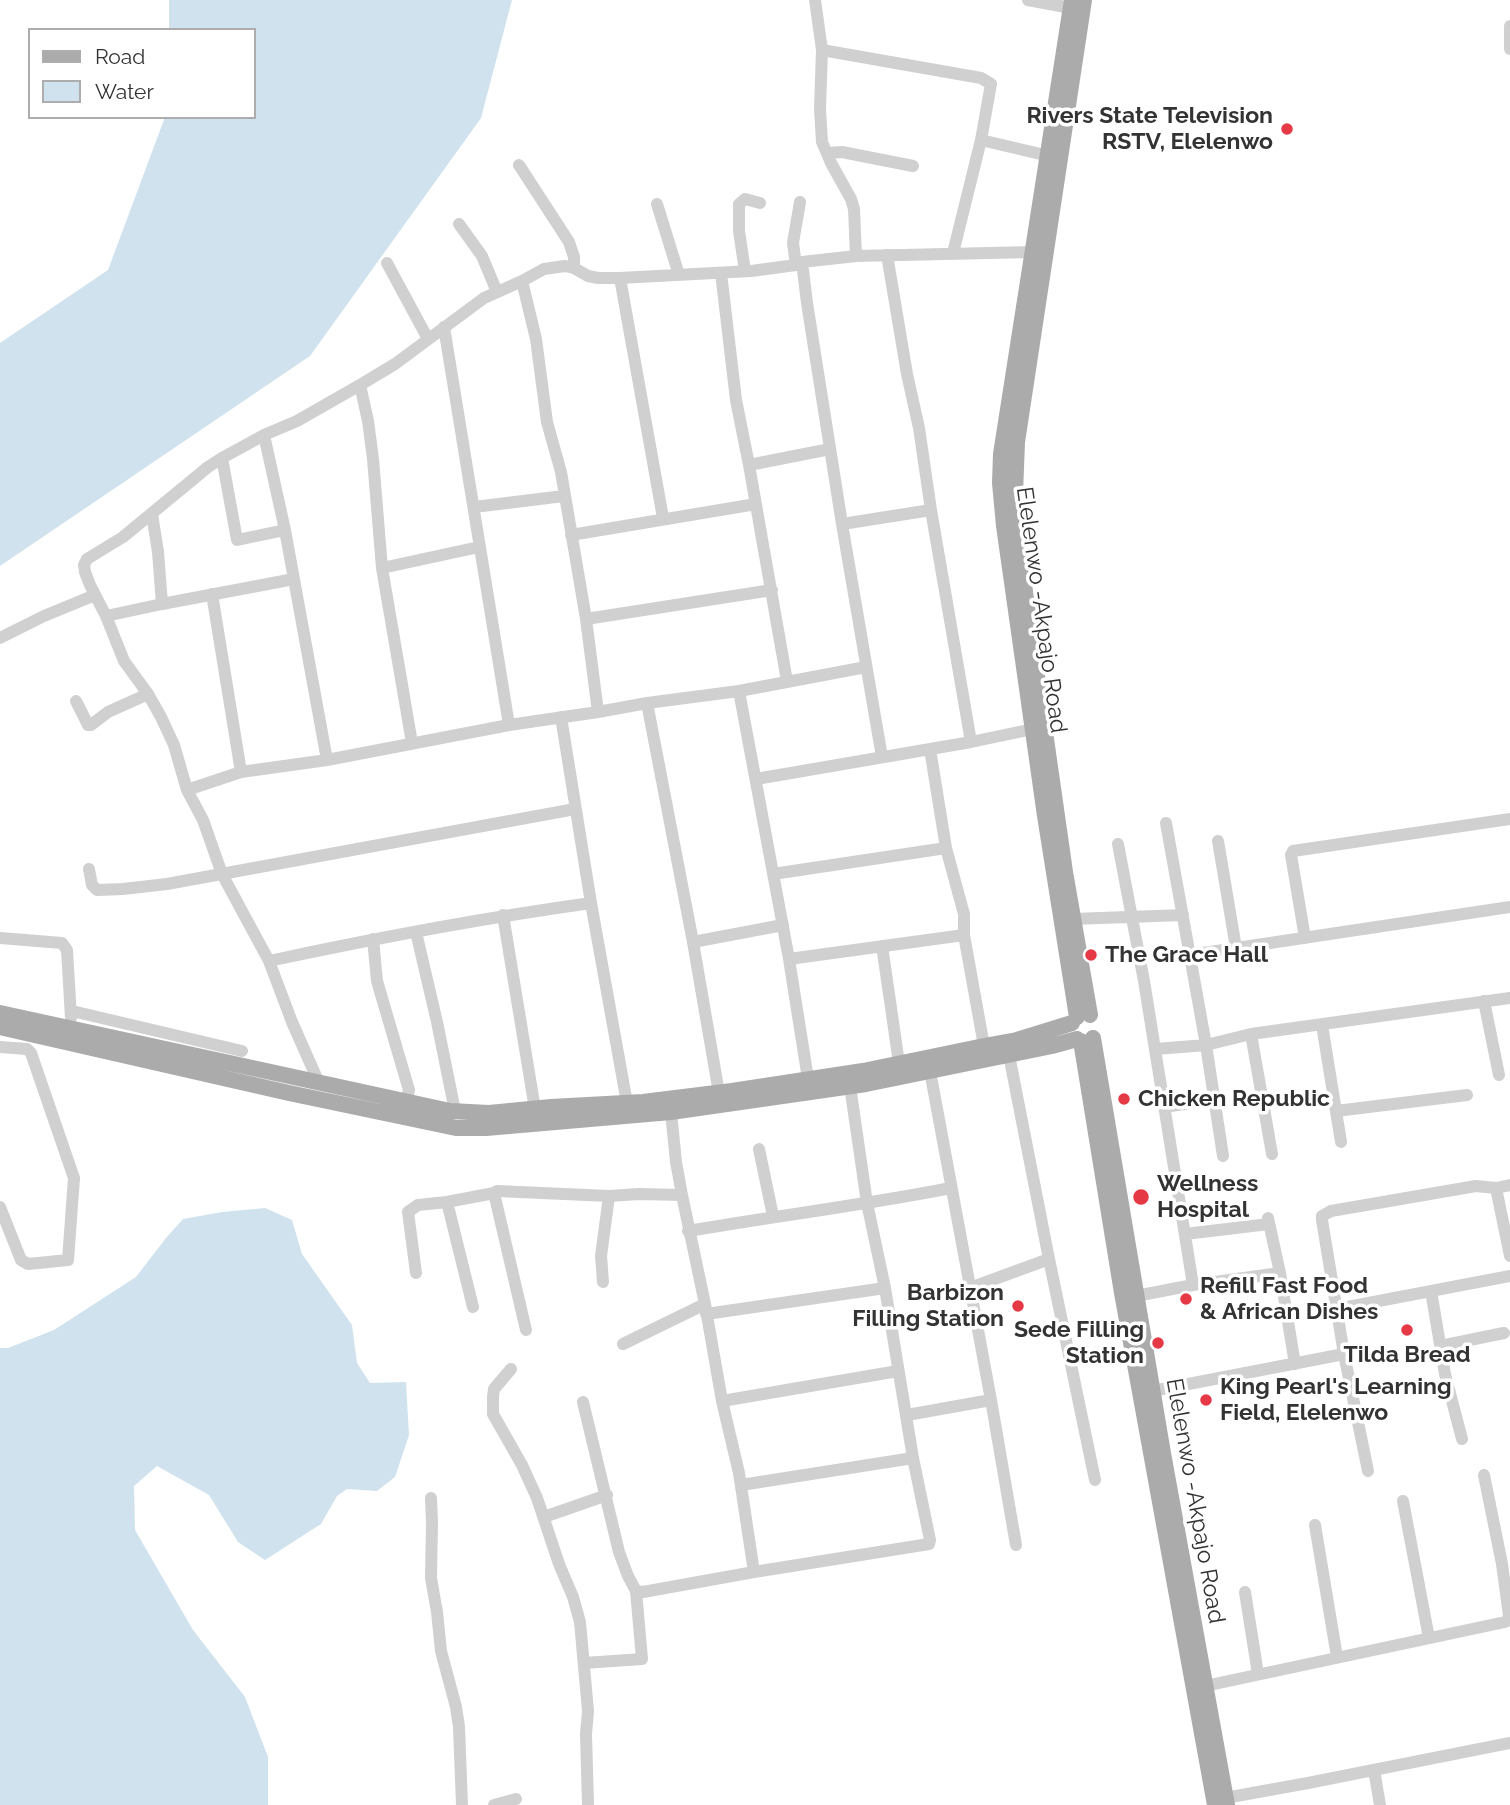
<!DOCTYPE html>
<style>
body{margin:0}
#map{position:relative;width:1510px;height:1805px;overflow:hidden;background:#fff;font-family:Raleway,sans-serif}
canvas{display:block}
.legend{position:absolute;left:28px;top:28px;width:228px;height:91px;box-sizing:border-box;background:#fff;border:2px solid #adadad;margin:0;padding:9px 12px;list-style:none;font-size:21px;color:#333}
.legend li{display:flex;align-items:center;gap:14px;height:35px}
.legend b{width:35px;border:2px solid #adadad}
</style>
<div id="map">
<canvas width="1510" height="1805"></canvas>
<ul class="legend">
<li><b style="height:9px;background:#ababab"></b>Road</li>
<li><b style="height:19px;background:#cfe2ee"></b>Water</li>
</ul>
</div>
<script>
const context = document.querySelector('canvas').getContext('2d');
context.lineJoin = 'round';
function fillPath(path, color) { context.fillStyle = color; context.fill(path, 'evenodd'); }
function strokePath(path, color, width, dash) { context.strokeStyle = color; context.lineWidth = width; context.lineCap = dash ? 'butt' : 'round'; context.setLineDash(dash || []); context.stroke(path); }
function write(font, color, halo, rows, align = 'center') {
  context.font = font + ' Raleway,sans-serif'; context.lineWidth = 7; context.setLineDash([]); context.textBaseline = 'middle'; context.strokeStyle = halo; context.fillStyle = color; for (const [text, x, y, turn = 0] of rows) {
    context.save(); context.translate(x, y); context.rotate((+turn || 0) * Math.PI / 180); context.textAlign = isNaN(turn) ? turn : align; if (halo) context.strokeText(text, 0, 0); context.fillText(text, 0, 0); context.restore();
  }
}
const water = new Path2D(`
 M169,0h343l-31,118 -171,238 -310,210v-223l108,-73 57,-153h89v-87h-85z
 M265,1208l27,12 10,34 50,71 5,38 13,20 36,-1 3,53 -14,42 -18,14 -30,-2 -10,7 -16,28 -56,36 -27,-18 -29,-47 -52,-29 -23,20 1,44 58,100 52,67 23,60v48h-268v-457h8l46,-18 82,-53 30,-39 17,-19 39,-7z`);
const minor = new Path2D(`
 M815,0l7,50 -2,59 2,33 9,21 20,36 3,10 2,47
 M1028,0l43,8
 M1510,26v23
 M822,50l159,28 10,6 -10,56 -28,113
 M981,140l68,16
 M827,153l15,-1 71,14
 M519,165l50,77 5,15v11
 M657,204l22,71
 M459,224l23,32 15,36
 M887,255l20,119 12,54 12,82 40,232
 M802,262l5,41 35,221 40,233
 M387,263l41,76
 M796,265l-3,-22 7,-41
 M745,271l-6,-40v-27l6,-5 15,4
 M721,273l15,127 13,65 38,216
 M620,278l43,240
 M522,281l14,58 11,83 14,50 25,147 12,93
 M444,327l65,398
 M360,385l8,36 5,38 9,109 30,175
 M264,435l21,95 42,230
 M222,458l15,82 48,-10
 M749,465l81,-16
 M474,507l90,-11
 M152,514l6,38 4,52
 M842,524l89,-14
 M571,535l185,-31
 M382,568l97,-21
 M212,594l29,178
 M106,616l56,-12 132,-25
 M586,619l186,-29
 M0,638l44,-22 51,-21
 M739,691l50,268 19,120
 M76,701l12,24h3l17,-13 40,-18
 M647,703l46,239 26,151
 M561,717l30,186 36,200
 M930,749l16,99 18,66v21l20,111
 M756,779l215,-37 62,-13
 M187,790l54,-18 86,-12 182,-35 89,-13 49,-9 92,-12 127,-24
 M1166,823l40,222 17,111
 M1218,841l18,107
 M1118,844l26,137 49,304
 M89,869l3,16 5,5 26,-1 44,-5 408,-75
 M773,874l173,-26
 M503,915l32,194
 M1073,919l110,-4
 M416,932l21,90 18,89
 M0,938l62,5 5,7 4,68
 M1305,938l-14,-83 2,-4 217,-32
 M373,939l4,42 32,109 -3,12
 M693,942l90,-17
 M882,946l17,117
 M1190,955l320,-48
 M789,959l175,-24
 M269,961c107,-23 214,-43 322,-58
 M1484,1001l15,74
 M72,1011l170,40
 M1322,1025l19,117
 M1251,1034l21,120
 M0,1047l27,2 4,4 43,125 -6,82 -40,4 -7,-4 -21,-53
 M1156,1049l50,-4 45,-11 259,-36
 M1009,1055l40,204 46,221
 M930,1071l61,329 25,145
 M319,1083l-27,-61 -23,-61 -47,-87 -19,-54 -16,-30 -13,-45 -13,-28 -13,-23 -24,-33 -18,-45 -16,-31 -5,-13 -1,-7 3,-6 36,-22 85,-70 14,-9 42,-23 33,-14 63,-36 35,-21 89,-66 38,-17 22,-12 21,-3 9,2 14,8 10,2h22l131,-7 45,-6 6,-3 54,-6 178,-4
 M1165,1107l49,-8
 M1336,1111l131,-16
 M671,1112l5,50 6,33 23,109 17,97 17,72 15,99
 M759,1149l14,67
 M1496,1188l14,68
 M447,1202l26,105
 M1268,1218l12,55 15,91
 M688,1231c88,-15 176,-26 263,-43
 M1185,1234l84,-10
 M416,1273l-8,-61 10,-7 29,-3 47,-9
 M603,1282l-2,-26 8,-60
 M970,1288l79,-29
 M1431,1291l14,83 17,65
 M1136,1296l57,-11 87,-12
 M1337,1309l173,-33
 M706,1314l179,-26
 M526,1330l-32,-137 3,-2 112,5 30,-2 43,1
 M623,1344l82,-40
 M1440,1346l64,-13
 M511,1369l-17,20 -1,8v17l29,51 15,33 22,66 14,33 7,25 8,89 -2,23 2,71
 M1152,1391l192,-37
 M722,1401l176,-30
 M583,1402l36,150 9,24 8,15 7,1 111,-20 175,-28 1,-4 -17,-82 -28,-170 -18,-85 -17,-117
 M907,1415l84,-15
 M1368,1471l-24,-117 -22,-134v-4l9,-5 145,-25 20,2 14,-3
 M741,1485l172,-27
 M431,1498l1,24 -1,56 6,34 4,39 15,56 3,20 3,78
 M1403,1501l26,137
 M544,1517l63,-22
 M1315,1525l22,132
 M1245,1592l13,82
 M584,1663l58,-4 -6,-68
 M1205,1686l300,-64 3,-2 1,-4 -7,-52 -18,-89
 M1374,1770l6,35
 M1225,1798l83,-15 202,-40
 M494,1805l22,-6`);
const major = new Path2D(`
 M1072,0l-71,454 -1,29 4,43 41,290 32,201
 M1084,0l-67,442 -2,52 10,98 40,280 25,143
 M0,1013l450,98 39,2 62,-6 92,-5 89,-11 131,-20 121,-25 33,-6 55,-17
 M0,1027l289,66 167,35h30l185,-16 195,-28 186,-38 25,-7
 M1093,1038l70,415 64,352
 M1081,1041l41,252 93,512`);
const markers = [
 [1287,129,7,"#e63946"],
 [1091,955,7,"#e63946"],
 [1124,1099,7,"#e63946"],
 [1141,1197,9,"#e63946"],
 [1186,1299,7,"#e63946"],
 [1018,1306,7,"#e63946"],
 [1407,1330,7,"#e63946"],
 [1158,1343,7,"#e63946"],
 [1206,1400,7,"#e63946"]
];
const poiNames = [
 ["Rivers State Television",1273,116,"right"],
 ["RSTV, Elelenwo",1273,142,"right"],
 ["The Grace Hall",1105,955],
 ["Chicken Republic",1138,1099],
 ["Wellness",1157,1184],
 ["Hospital",1157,1210],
 ["Refill Fast Food",1200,1286],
 ["& African Dishes",1200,1312],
 ["Barbizon",1004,1293,"right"],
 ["Filling Station",1004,1319,"right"],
 ["Sede Filling",1144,1330,"right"],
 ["Station",1144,1356,"right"],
 ["Tilda Bread",1407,1355,"center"],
 ["King Pearl's Learning",1220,1387],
 ["Field, Elelenwo",1220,1413]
];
const streetNames = [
 ["Elelenwo -Akpajo Road",1041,610,82],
 ["Elelenwo -Akpajo Road",1195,1501,80]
];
fillPath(water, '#cfe2ee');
strokePath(minor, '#d0d0d0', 12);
strokePath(major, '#ababab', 16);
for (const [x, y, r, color] of markers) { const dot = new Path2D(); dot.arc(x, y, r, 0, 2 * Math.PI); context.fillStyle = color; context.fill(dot); strokePath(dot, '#fff', 2.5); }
write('bold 23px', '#333', '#fff', poiNames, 'left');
write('23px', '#333', '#fff', streetNames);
</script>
